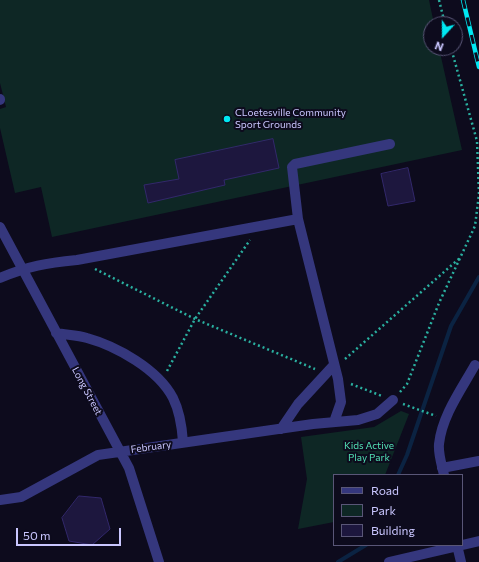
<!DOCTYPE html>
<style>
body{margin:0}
#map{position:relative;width:479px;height:562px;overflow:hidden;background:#0d0b1d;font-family:Commissioner,sans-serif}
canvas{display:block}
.legend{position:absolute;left:333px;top:474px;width:130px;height:72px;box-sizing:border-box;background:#0d0b1d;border:1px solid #595677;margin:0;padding:5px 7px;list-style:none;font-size:12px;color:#cac7ff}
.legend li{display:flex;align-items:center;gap:8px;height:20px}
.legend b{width:20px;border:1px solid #595677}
.north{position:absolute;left:423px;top:16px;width:40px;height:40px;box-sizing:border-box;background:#0d0b1d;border:1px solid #595677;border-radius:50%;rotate:201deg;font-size:11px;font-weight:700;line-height:16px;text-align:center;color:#cac7ff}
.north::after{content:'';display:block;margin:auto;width:14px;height:18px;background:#00e8f2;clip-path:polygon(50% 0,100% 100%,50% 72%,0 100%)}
.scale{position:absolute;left:16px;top:528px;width:105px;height:18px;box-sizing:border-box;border:2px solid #cac7ff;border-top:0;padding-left:5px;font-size:12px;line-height:14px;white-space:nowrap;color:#cac7ff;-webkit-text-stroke:3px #0d0b1d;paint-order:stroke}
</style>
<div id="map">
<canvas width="479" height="562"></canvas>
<ul class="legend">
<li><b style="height:5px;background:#35377d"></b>Road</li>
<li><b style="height:11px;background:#0e2725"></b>Park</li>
<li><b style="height:11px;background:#1d173e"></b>Building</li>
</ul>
<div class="north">N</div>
<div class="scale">50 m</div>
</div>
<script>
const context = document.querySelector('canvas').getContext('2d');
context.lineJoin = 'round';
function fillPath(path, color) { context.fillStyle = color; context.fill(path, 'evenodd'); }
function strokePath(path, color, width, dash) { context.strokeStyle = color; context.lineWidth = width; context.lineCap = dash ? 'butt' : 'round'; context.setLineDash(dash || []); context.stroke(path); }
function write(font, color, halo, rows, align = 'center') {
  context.font = font + ' Commissioner,sans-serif'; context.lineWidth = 4; context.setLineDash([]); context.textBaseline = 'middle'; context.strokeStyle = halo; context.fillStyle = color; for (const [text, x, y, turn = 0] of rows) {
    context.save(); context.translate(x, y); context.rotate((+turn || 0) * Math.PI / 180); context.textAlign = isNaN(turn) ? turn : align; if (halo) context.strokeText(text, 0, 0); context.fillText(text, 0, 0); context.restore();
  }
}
const green = new Path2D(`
 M0,0h429l5,24h-3v24h8l23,102 -410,87 -11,-50 -26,6 -15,-65v-19l6,-2 -6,-24z
 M401,411l8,3 -24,61h-51v47l-36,7 9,-50 -6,-42 73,-10z`);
const stream = new Path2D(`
 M398,475l9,-20 44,-129 28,-49
 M338,562l28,-17`);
const building = new Path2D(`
 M273,139l6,29 -55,12 1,5 -77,18 -4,-18 35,-6 -4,-19z
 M408,168l7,33 -27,5 -7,-32z
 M79,496l22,2 9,31 -18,16 -23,-4 -7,-23z`);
const path = new Path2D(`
 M439,0l6,24
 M95,269l100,50 120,50
 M345,359l116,-102
 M167,371l28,-52 55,-79
 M351,384l31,12
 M400,392l7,-8 32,-81 36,-77 4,-32 -2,-53 -26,-93
 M403,404l33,12`);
const minor = new Path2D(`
 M0,99v1
 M0,227l129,241 30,94
 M0,278c28,-12 47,-15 77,-18l221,-41
 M56,333c10,2 21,2 31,5 29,8 71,31 86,60 7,14 9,29 10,44
 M334,422l7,-20 -3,-23 -40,-160 -6,-52 3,-3 95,-20
 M281,429l17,-25 36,-39
 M442,468l37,-7
 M444,475c-2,-10 -6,-21 -5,-31 3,-28 22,-54 36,-79
 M0,500l21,-3 77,-42 215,-31 45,-4 19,-6 16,-14
 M457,545l4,17
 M389,562l90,-21`);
const rail = new Path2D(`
 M463,0l16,67`);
const markers = [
 [227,119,4,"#00e8f2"]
];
const poiNames = [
 ["CLoetesville Community",235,113],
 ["Sport Grounds",235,125]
];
const streetNames = [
 ["Long Street",87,391,62],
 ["February",151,447,-8]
];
const parkNames = [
 ["Kids Active",369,446],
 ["Play Park",369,458]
];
fillPath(green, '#0e2725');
strokePath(stream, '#0b2342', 4);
fillPath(building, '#1d173e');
strokePath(building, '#32286b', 1);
strokePath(path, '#2ab0a0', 2.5, [2, 3]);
strokePath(minor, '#35377d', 10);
strokePath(rail, '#00e8f2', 4.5);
strokePath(rail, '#0d0b1d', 3, [9]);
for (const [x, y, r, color] of markers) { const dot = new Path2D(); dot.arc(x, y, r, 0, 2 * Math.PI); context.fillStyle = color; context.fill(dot); strokePath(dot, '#0d0b1d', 1.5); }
write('10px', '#cac7ff', '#0d0b1d', poiNames, 'left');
write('10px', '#cac7ff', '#0d0b1d', streetNames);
write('10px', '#52e0b4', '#0d0b1d', parkNames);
</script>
